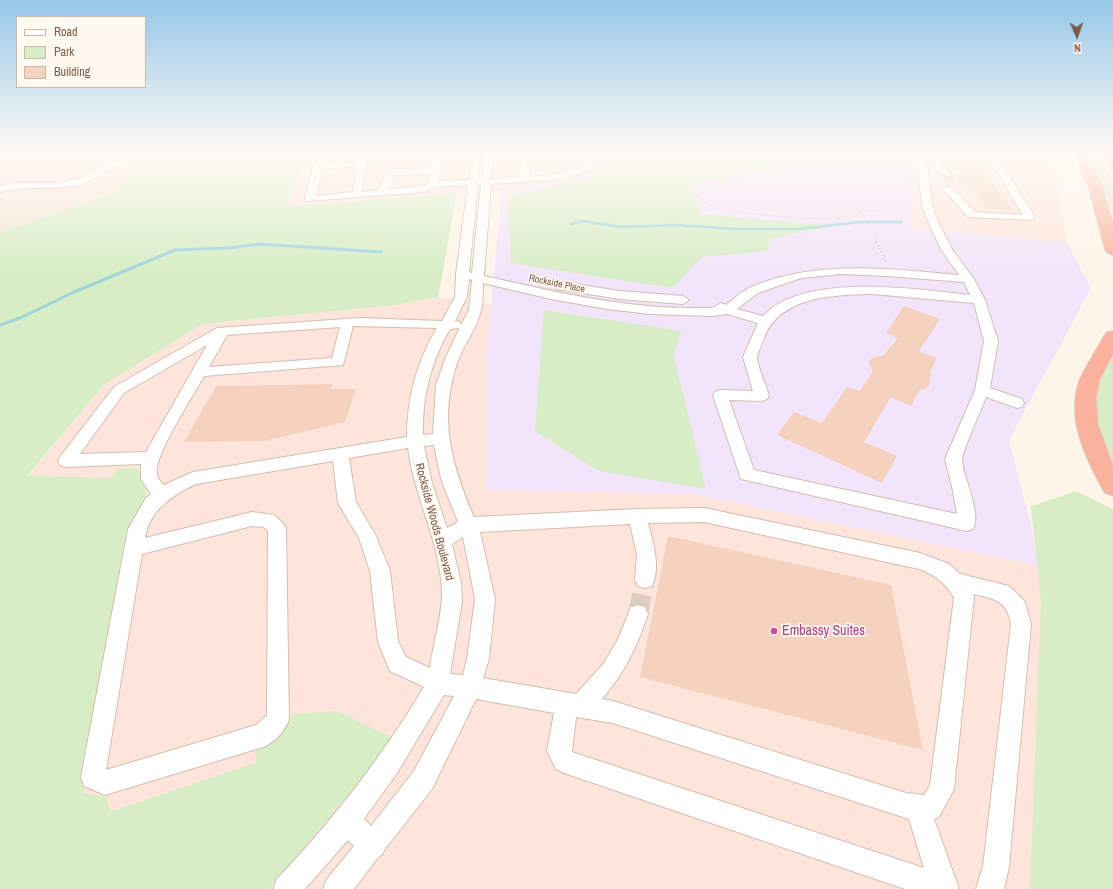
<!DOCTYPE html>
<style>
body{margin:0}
#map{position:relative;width:1113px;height:889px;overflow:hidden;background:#fef5e8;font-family:"Archivo Narrow",sans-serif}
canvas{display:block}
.legend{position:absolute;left:16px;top:16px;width:130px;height:72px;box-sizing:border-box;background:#fff9f0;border:1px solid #cab9ae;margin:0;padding:5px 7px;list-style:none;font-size:12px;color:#7a5a4a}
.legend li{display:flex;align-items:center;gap:8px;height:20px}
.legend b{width:20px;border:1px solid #cab9ae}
.north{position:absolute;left:1057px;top:16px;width:40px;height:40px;-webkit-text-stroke:3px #fff9f0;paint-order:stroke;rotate:178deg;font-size:11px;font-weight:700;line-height:16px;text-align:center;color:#7a5a4a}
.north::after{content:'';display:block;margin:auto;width:14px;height:18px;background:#7a5a4a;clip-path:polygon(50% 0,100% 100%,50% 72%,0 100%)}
</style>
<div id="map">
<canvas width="1113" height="889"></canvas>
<ul class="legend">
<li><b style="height:5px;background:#fff"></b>Road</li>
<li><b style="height:11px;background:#d6edc5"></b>Park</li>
<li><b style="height:11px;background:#f5d2be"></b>Building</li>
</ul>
<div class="north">N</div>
</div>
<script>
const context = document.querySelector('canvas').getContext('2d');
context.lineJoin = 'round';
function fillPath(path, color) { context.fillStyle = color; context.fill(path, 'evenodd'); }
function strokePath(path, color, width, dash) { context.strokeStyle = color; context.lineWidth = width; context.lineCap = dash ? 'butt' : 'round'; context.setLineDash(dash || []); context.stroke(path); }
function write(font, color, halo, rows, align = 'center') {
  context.font = font + ' "Archivo Narrow",sans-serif'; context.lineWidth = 3.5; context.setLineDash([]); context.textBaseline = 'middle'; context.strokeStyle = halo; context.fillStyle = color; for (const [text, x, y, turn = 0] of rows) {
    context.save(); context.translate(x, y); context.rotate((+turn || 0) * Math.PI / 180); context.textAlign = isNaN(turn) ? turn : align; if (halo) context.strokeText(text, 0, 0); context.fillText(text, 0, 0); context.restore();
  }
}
const residential = new Path2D(`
 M0,154h171l-34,14 -21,24 -116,41z`);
const commercial = new Path2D(`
 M308,154h305l-13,15 -39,12 -59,9 -215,17 12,-36z
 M904,154h137l13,13 13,76 -156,-16 5,-57z
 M438,297l54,7 -6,55v131l207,4 348,72 72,323h-1113l46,-411 -19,-1 77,-92 98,-61 195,-19z`);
const education = new Path2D(`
 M613,154h291l12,16 -5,57 156,16 24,45 -82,152 32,126 -348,-72 -207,-4v-131l16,-169 60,-9 38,-12z`);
const green = new Path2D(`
 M171,154h137l-9,17 -12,36 170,-14 -19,104 -41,8 -195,19 -98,61 -77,91 85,2 6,-9 20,-1 8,26 -10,24 -10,13 -42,262 23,4 3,15 146,-49v-14l26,-14 11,-21 44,-3 58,28 -126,150h-269v-656l116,-41 20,-24z
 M743,154h90l-143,32 12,28 131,12 -63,13 -3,12 -65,6 -30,31 -161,-25 -3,-67 62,-13 37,-13 7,-14 126,-1z
 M1085,154h12l16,28v31l-12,-30z
 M544,310l138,21 -9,23 33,135 -107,-18 -64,-40z
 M1113,357v113c-20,-39 -27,-75 0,-113z
 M1076,491l37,18v380h-83l11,-288 -10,-95z`);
const streamFar1 = new Path2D(`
 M571,224l12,-3 37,6 56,-2 59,4h63l62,-7h41`);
const stream = new Path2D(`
 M0,325l20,-7 54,-26 101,-42 54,-2 31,-4 121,8`);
const building = new Path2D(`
 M384,154h25l-5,11 -25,1z
 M952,160l23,2 39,49 -27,-2 -15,-21 -8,-1 -9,-13 7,1z
 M904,306l36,13 -21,32 18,7 -7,14 1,2 -2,12 -6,4 -3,-1 -9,17 -20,-9 -27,45 33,14 -15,27 -105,-48 17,-23 28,11 25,-36 13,4 13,-20 -5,-10 8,-5h7l15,-18 -12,-5z
 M333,384l-2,5h25l-11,33 -81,19 -80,1 32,-56z
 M668,536l223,49 32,165 -283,-73z`);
const minorTunnelFar1 = new Path2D(`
 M948,174l4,6`);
const minorTunnel = new Path2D(`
 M638,614l7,-34`);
const pathFar1 = new Path2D(`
 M856,154c17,1 44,1 54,16l-6,13 -6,4 -5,22 -34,2 2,2c-12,11 -121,1 -140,-4 -10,-3 -17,-6 -24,-13l47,-20 44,-7 16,-8h23z
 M904,183l10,1
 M861,213l14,20 2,10`);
const path = new Path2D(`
 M876,242l10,20`);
const minor = new Path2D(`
 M131,154h9c-7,9 -20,11 -30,15 -10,5 -18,13 -30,16 -26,5 -54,0 -80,7v-6l12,-3h43l23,-4 22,-12z
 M321,154h8l-5,10 35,-3 3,-7h8l-4,9 -4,29 17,-2 8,-20 44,-2 3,-14h8l-4,27 31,-1 3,-26h8l-2,25h4l3,-25h8l-2,25 29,-2 1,-23h8l1,23 33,-4 21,-7 2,-12h10l-3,3 -2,13 -27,9 -73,5 -7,92c54,12 108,25 164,30 21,2 43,2 64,2l9,-5 5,2c8,-6 16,-14 25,-18 67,-28 138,-18 208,-12l-17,-24 -13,-27 -7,-19 -4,-37 -7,-14h8l9,14 4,37 7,19 14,27 21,28 11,21 13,41 -8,47 32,11 2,4 -2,4 -5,1 -31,-11c-3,9 -25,57 -24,63 1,18 20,53 11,69l-6,2 -226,-52 -28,-84 2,-3 5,-2 33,1 -10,-34 15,-34 -31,-9 -15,2 -62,-2 -43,-5 -56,-10 -68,-16c0,8 0,19 -2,27 -4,18 -16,33 -23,50 -20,58 -7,104 16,157l163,-8 67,-1 216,45 29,11 11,10 49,12 16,16 6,22 -22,243 -5,22h-28l7,-22 28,-243c-4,-24 -17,-25 -38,-30l1,3 -20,192 -15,28 -5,2 25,70h-54l-341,-116 -8,-4 -9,-18 7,-38 -78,-14 -44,90 -47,60 -3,6 -3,1 -25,33h-31l4,-10 27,-33 -6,-6 -43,49h-32l4,-10c56,-59 105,-122 147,-192l-34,-16 -12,-29 -8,-71 -11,-33 -21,-35 -5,-42 -137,23c-23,11 -47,26 -51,54l107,-26 22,3 9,8 3,5 3,192c-5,12 -14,22 -26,27l-158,48 -21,-9 -3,-9 47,-248 18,-31 5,-4 -10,-15v-15l-75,3 -6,-2 -2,-4 2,-4 54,-70 103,-59 143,-10 82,3 13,-24 1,-23 12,-89 -33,2 -10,5 -118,9 -2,-2 8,-32zM357,166l-4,26 -37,4 6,-27zM430,174l-2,9 -5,3 -34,3 5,-14zM478,185h3l-9,88 -3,-1zM841,274l46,2 77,6 6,13c-53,-6 -167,-23 -207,21l-26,-7 21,-16 43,-15zM469,279l3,1 -3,30 -8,15 -1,-3 -5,-1 12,-24zM872,294l102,9 10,38 -9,49 -30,69 8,32 4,23 -203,-44 -25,-70 33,1 5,-2 2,-3c-3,-12 -10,-25 -12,-38 0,-5 5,-14 7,-20 16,-42 69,-43 108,-44zM461,325l-16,34 -9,26 -3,49 -10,1c-1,-38 8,-74 27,-106l10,-1zM353,326l84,2c-20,33 -30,70 -30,109l-214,35 -29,13c-5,-5 -8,-8 -7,-16 1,-19 36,-73 47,-93l139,-11zM340,327l-8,31 -123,9 18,-32zM207,345l-61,107 -66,2 44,-61zM434,445l7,34 17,43 -11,6 -15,-45 -8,-37zM408,448c6,49 33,95 34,145 0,25 -9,50 -12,75l-24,-11 -8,-16 -8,-70 -14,-35 -20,-34 -7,-44zM704,522l215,47c16,6 27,14 35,29l-24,187 -6,10 -18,-2 -293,-92 -11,-2c24,-29 34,-50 46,-85l-3,-7 -7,-2 -7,2 -13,32 -14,24 -28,31 -93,-16 6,-19 6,-60 -15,-67 150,-8 7,30 -2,26 3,6 7,2 7,-2c9,-19 1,-43 -4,-63zM252,526l12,1 4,4 -1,184 -11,10 -150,45 36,-216zM463,537l12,62 -8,60 -4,16 -13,-1 12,-72 -1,-19 -9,-39zM444,695l10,1 -40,75 -43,55 -7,-7 33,-46zM576,717l37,6 296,96 15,49 -352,-116z
 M932,154h9l-3,4 4,7 9,7v4c-11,2 -18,-11 -22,-19z
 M966,154h53v4h-22l35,53 2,7 -1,2 -65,-3 -23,-26 -2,-2 2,-2h6l24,25 48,3 -35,-58h-18z
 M561,282l59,9 63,5 6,4 -6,4 -63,-5 -63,-10 -2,-3z`);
const highway = new Path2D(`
 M1075,154h12l16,35 10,35v31l-5,-2 -3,-3 -16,-61z
 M1100,154h12l1,15 -4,-1z
 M1113,331v23l-13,25 -4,19 2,27 15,40v31l-8,-3c-18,-32 -38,-71 -27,-108 5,-17 18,-33 26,-49l3,-4z`);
const markers = [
 [774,631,4,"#d1479c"]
];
const farStreetnames = [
 ["Rockside Place",557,284,12]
];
const streetNames = [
 ["Rockside Woods Boulevard",434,522,75]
];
const nearHotelnames = [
 ["Embassy Suites",782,631]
];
fillPath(residential, '#f6e6d6');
fillPath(commercial, '#fee5db');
fillPath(education, '#f2e4fa');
fillPath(green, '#d6edc5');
strokePath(streamFar1, '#a0d4db', 2.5);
strokePath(stream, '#a0d4db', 3);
fillPath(building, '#f5d2be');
strokePath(minorTunnelFar1, '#ddcec0', 10, [10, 5]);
strokePath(minorTunnel, '#ddcec0', 20, [20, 10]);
strokePath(minor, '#d3beaf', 2);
strokePath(highway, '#dcd4d0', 2);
strokePath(pathFar1, '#dab5a0', 1.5, [0.5, 2]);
strokePath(path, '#dab5a0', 2, [1, 2.5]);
fillPath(minor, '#fff');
fillPath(highway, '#fbb29c');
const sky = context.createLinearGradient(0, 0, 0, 278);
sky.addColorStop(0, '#96c7e8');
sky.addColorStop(0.55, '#fffaf5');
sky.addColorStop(1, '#fffaf500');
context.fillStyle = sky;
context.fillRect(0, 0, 1113, 278);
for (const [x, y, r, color] of markers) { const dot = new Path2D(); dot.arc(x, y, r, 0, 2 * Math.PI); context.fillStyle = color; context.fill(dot); strokePath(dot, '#fff9f0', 1.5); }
write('10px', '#7a5a4a', '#fff9f0', farStreetnames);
write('12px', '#7a5a4a', '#fff9f0', streetNames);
write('14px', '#b23c85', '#fff9f0', nearHotelnames, 'left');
</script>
